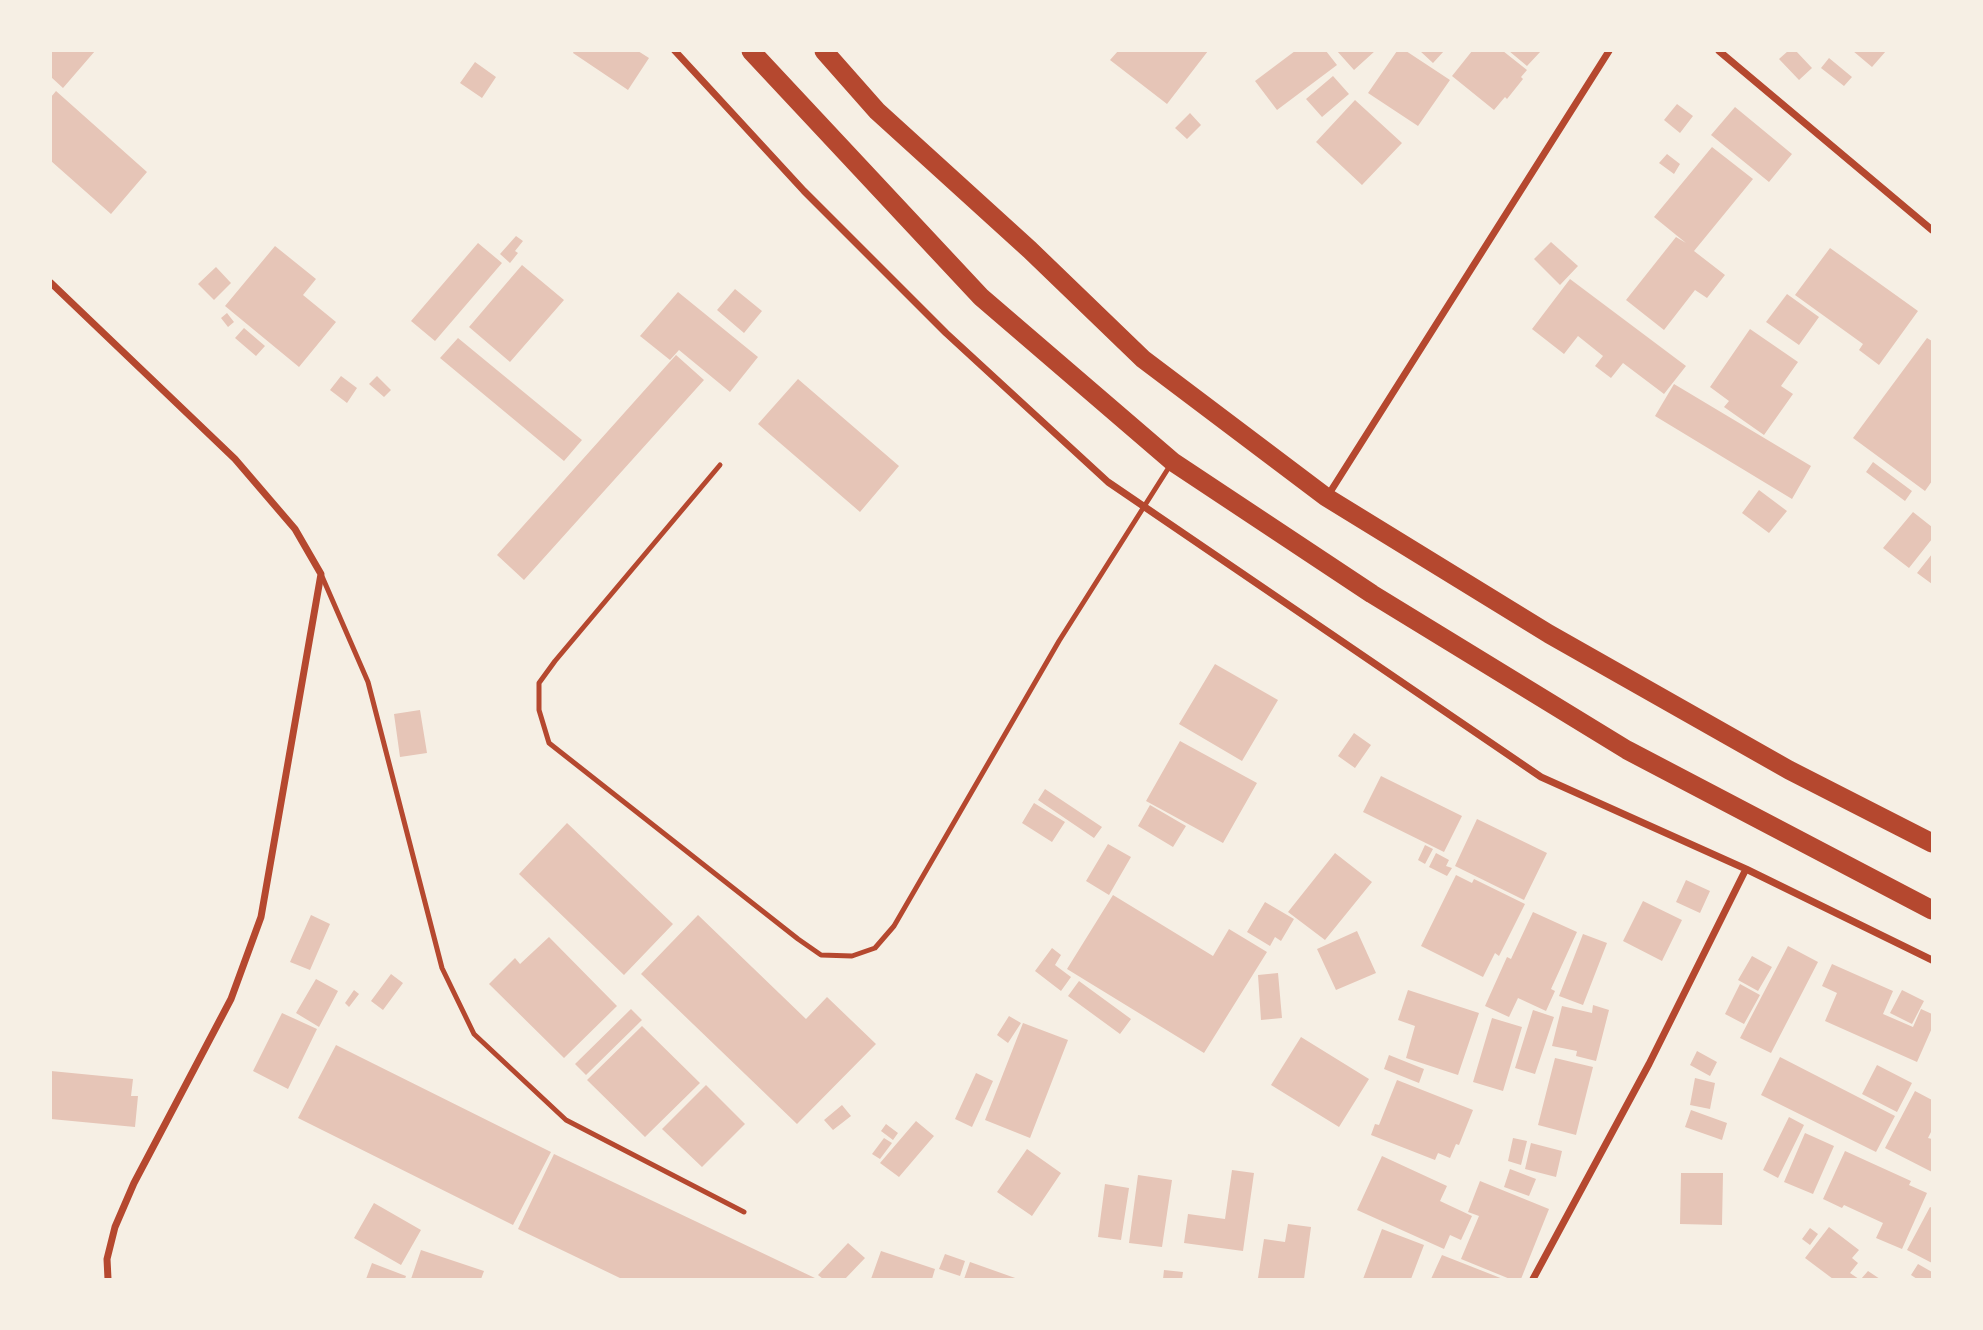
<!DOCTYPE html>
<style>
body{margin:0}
#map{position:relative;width:1983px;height:1330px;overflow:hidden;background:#f6efe4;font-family:Signika,sans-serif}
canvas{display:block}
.frame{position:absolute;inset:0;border:52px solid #f6efe4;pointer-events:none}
</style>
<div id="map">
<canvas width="1983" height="1330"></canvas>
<div class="frame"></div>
</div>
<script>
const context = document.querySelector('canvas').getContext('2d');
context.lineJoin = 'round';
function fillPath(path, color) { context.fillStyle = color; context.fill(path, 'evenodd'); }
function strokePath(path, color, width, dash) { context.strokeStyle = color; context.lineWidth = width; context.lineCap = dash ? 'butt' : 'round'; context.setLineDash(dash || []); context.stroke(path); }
const building = new Path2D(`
 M51,51h44l-32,37 -12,-11z
 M574,51h64l11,7 -21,32 -55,-37z
 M1118,51h90l-41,53 -57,-44z
 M1295,51h31l11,14 -60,45 -22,-29z
 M1337,51h38l-21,19z
 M1397,51h9l44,29 -32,46 -50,-33z
 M1420,51h24l-11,12z
 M1472,51h31l24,19 -6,7 2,2 -16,20 -2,-2 -11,13 -42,-34z
 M1509,51h32l-14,15z
 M1788,51h8l16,17 -13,12 -20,-21z
 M1853,51h33l-14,16z
 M1829,58l23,19 -8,9 -23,-18z
 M475,62l21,15 -14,21 -22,-15z
 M1333,76l16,18 -27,23 -16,-18z
 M56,91l91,81 -36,42 -60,-53v-64z
 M1355,100l47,43 -40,42 -46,-43z
 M1677,104l16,12 -13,17 -16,-13z
 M1735,107l57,47 -23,28 -58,-47z
 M1190,113l11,12 -14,14 -12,-11z
 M1712,147l41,32 -59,72 31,24 -18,23 -12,-8 -31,40 -38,-30 50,-63 10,6 -32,-26z
 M1667,154l13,10 -6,10 -15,-11z
 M516,236l7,5 -8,10 3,2 -8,10 -10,-9z
 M1551,242l27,24 -18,19 -26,-26z
 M478,243l24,20 -67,78 -24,-20z
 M275,246l41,33 -13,16 33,27 -37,45 -74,-61z
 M1830,248l88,63 -39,54 -20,-15 4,-6 -68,-49z
 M522,265l42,35 -54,62 -41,-35z
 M216,267l15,16 -17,17 -16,-16z
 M1570,279l116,87 -22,28 -41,-31 -12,15 -16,-12 8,-10 -25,-20 -14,18 -32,-25z
 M735,289l27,22 -18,22 -27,-23z
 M678,292l80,65 -28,35 -51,-42 -9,10 -30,-24z
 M1787,294l32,23 -20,28 -33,-23z
 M227,313l7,9 -6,5 -7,-9z
 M244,328l21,18 -9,10 -21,-18z
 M1750,329l48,33 -17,24 12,8 -29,41 -40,-28 5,-6 -19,-14z
 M458,338l124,102 -18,21 -124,-103z
 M1927,338l5,3v140l-7,10 -72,-53z
 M676,355l28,25 -180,200 -27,-25z
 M341,376l16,12 -10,15 -17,-13z
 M377,376l14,14 -7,7 -15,-13z
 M798,379l101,87 -39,46 -102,-88z
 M1674,384l137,82 -19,33 -137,-83z
 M1873,462l39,29 -7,10 -39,-29z
 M1759,490l28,21 -18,22 -27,-20z
 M1913,512l19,15v12l-23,29 -26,-20z
 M1932,554v30l-15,-11z
 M1215,664l63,36 -36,61 -63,-37z
 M420,710l7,43 -27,4 -6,-43z
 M1354,733l17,12 -16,23 -17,-12z
 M1180,741l77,42 -34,60 -77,-42z
 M1381,776l81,40 -18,36 -81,-40z
 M1045,789l57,38 -8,11 -56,-38z
 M1034,803l31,19 -13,20 -30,-19z
 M1150,805l36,21 -13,21 -35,-21z
 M1477,819l70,34 -23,47 -69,-34z
 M567,823l106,101 -49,51 -105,-101z
 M1108,844l23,13 -22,38 -23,-14z
 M1425,845l8,4 -8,15 -7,-4z
 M1335,853l37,29 -47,58 -37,-28z
 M1436,853l13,7 -3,6 6,2 -5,8 -18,-9z
 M1456,875l16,8 2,-4 51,25 -26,52 -4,-3 -12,24 -62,-31z
 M1686,880l24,11 -10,22 -24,-11z
 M1113,895l100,61 16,-27 38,23 -63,101 -137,-84z
 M1643,901l39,19 -20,41 -39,-20z
 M1265,902l29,17 -13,22 -6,-4 -5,9 -23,-14z
 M1533,912l44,20 -26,57 4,2 -9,20 -28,-13 -9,19 -24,-11 22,-49 4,2z
 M311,915l19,9 -20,46 -20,-8z
 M698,915l108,104 21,-22 49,47 -79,80 -156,-150z
 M1357,931l19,42 -40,17 -19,-41z
 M1583,934l24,9 -24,62 -24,-9z
 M549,937l68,69 -53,52 -75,-74 26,-26 5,6z
 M1788,946l30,16 -47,91 -31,-15z
 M1052,948l9,7 -6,10 16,12 -10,14 -26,-20z
 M1752,956l20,11 -14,24 -20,-11z
 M1832,964l61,27 -10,23 30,13 8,-18 11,5v14l-15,34 -92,-41 12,-28 -15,-7z
 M1278,973l4,45 -21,2 -3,-45z
 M391,974l12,9 -20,27 -12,-9z
 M316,979l22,12 -19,36 -23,-14z
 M1079,981l52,38 -11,15 -52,-38z
 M1740,984l20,11 -16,29 -19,-10z
 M354,990l5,4 -10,13 -4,-4z
 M1408,990l71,23 -21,62 -52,-17 9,-32 -17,-6z
 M1902,990l22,11 -12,23 -22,-11z
 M1593,1005l16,5 -13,51 -20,-5 1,-5 -25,-5 10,-40 30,7z
 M631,1009l11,11 -56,55 -11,-11z
 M1533,1010l21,7 -19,57 -20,-6z
 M282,1013l35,16 -29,60 -35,-18z
 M1009,1016l12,7 -13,20 -11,-8z
 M1492,1018l30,9 -19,64 -30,-9z
 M1023,1023l45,17 -38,98 -45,-18z
 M642,1026l58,57 -55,54 -58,-57z
 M1301,1037l68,42 -30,48 -68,-42z
 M336,1045l215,107 -38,73 -215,-107z
 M1697,1051l20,11 -7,14 -20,-11z
 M1389,1055l35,14 -5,14 -35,-14z
 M1780,1057l115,59 -19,36 -115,-57z
 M1555,1058l38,9 -17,68 -38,-10z
 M1877,1065l35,18 -15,29 -35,-18z
 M51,1071l82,8 -2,17h7l-3,31 -84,-8z
 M976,1073l17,8 -21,46 -17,-8z
 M1695,1078l20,5 -5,26 -20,-4z
 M1397,1080l76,30 -14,35 -3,-1 -6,14 -12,-5 -3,7 -64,-25 4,-11 4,1z
 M706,1085l39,39 -43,43 -40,-38z
 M1915,1091l17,9v30l-4,8 4,1v33l-47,-24z
 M842,1105l9,11 -18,14 -9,-10z
 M1691,1110l36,13 -5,17 -37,-13z
 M1789,1117l15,8 -26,53 -15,-8z
 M916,1121l18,15 -35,41 -19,-14z
 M886,1124l12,9 -5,7 -12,-9z
 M1805,1133l29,13 -21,48 -29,-12z
 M884,1138l8,5 -12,16 -8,-5z
 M1513,1138l14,3 -6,24 -13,-4z
 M1531,1143l31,8 -6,26 -31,-8z
 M1027,1149l34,24 -29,43 -35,-24z
 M1845,1151l66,30 -2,4 18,8 -25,56 -26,-11 7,-15 -39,-18 -2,3 -19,-9z
 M554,1154l263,125h-195l-104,-50z
 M1382,1156l65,30 -7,15 32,15 -11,24 -11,-5 -6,14 -87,-39z
 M1510,1169l26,10 -7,17 -25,-9z
 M1232,1170l22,3 -11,78 -59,-8 4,-29 37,5z
 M1681,1173h42l-1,52 -42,-1z
 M1138,1175l34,5 -10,67 -33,-4z
 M1480,1181l69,28 -28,70h-11l-49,-20 18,-43 -11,-4z
 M1105,1184l24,4 -8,52 -23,-3z
 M374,1203l47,27 -20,35 -47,-27z
 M1930,1207l2,1v55l-25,-13z
 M1288,1224l23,3 -7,52 -46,-1 6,-39 21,3z
 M1829,1227l30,23 -7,8 6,5 -8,10 9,6h-26l-28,-21z
 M1810,1228l8,6 -8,11 -8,-6z
 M1382,1229l42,16 -13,34h-48z
 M848,1243l17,15 -20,21h-22l-5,-4z
 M421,1250l63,21 -3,8h-70z
 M881,1251l54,18 -3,10h-61z
 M945,1254l20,7 -5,15 -21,-7z
 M1442,1255l61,24h-72z
 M970,1262l48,17h-54z
 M372,1263l34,13 -1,3h-39z
 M1918,1264l14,8v7h-15l-6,-4z
 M1164,1270l19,2 -1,7h-19z
 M1868,1271l12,8h-19z`);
const service = new Path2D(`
 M720,465l-165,196 -16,22v27l10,33 249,196 23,16 31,1 23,-8 19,-22 165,-285 112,-177
 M321,574l47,108 74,286 32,66 92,86 178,92`);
const minor = new Path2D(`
 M675,51l129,140 142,142 162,149 433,295 205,92 186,91
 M1719,51l213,179
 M51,283l184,176 60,70 26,45 -60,343 -30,82 -97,184 -19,44 -8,32 1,20
 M1327,497l282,-446
 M1533,1279l116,-215 97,-195`);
const trunk = new Path2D(`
 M751,51l230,246 192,165 199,132 255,156 305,160
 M824,51l53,60 153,139 113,109 183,138 223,137 240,136 143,73`);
fillPath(building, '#e6c5b7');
strokePath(service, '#b5482f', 5);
strokePath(minor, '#b5482f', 7);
strokePath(trunk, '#b5482f', 19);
</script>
